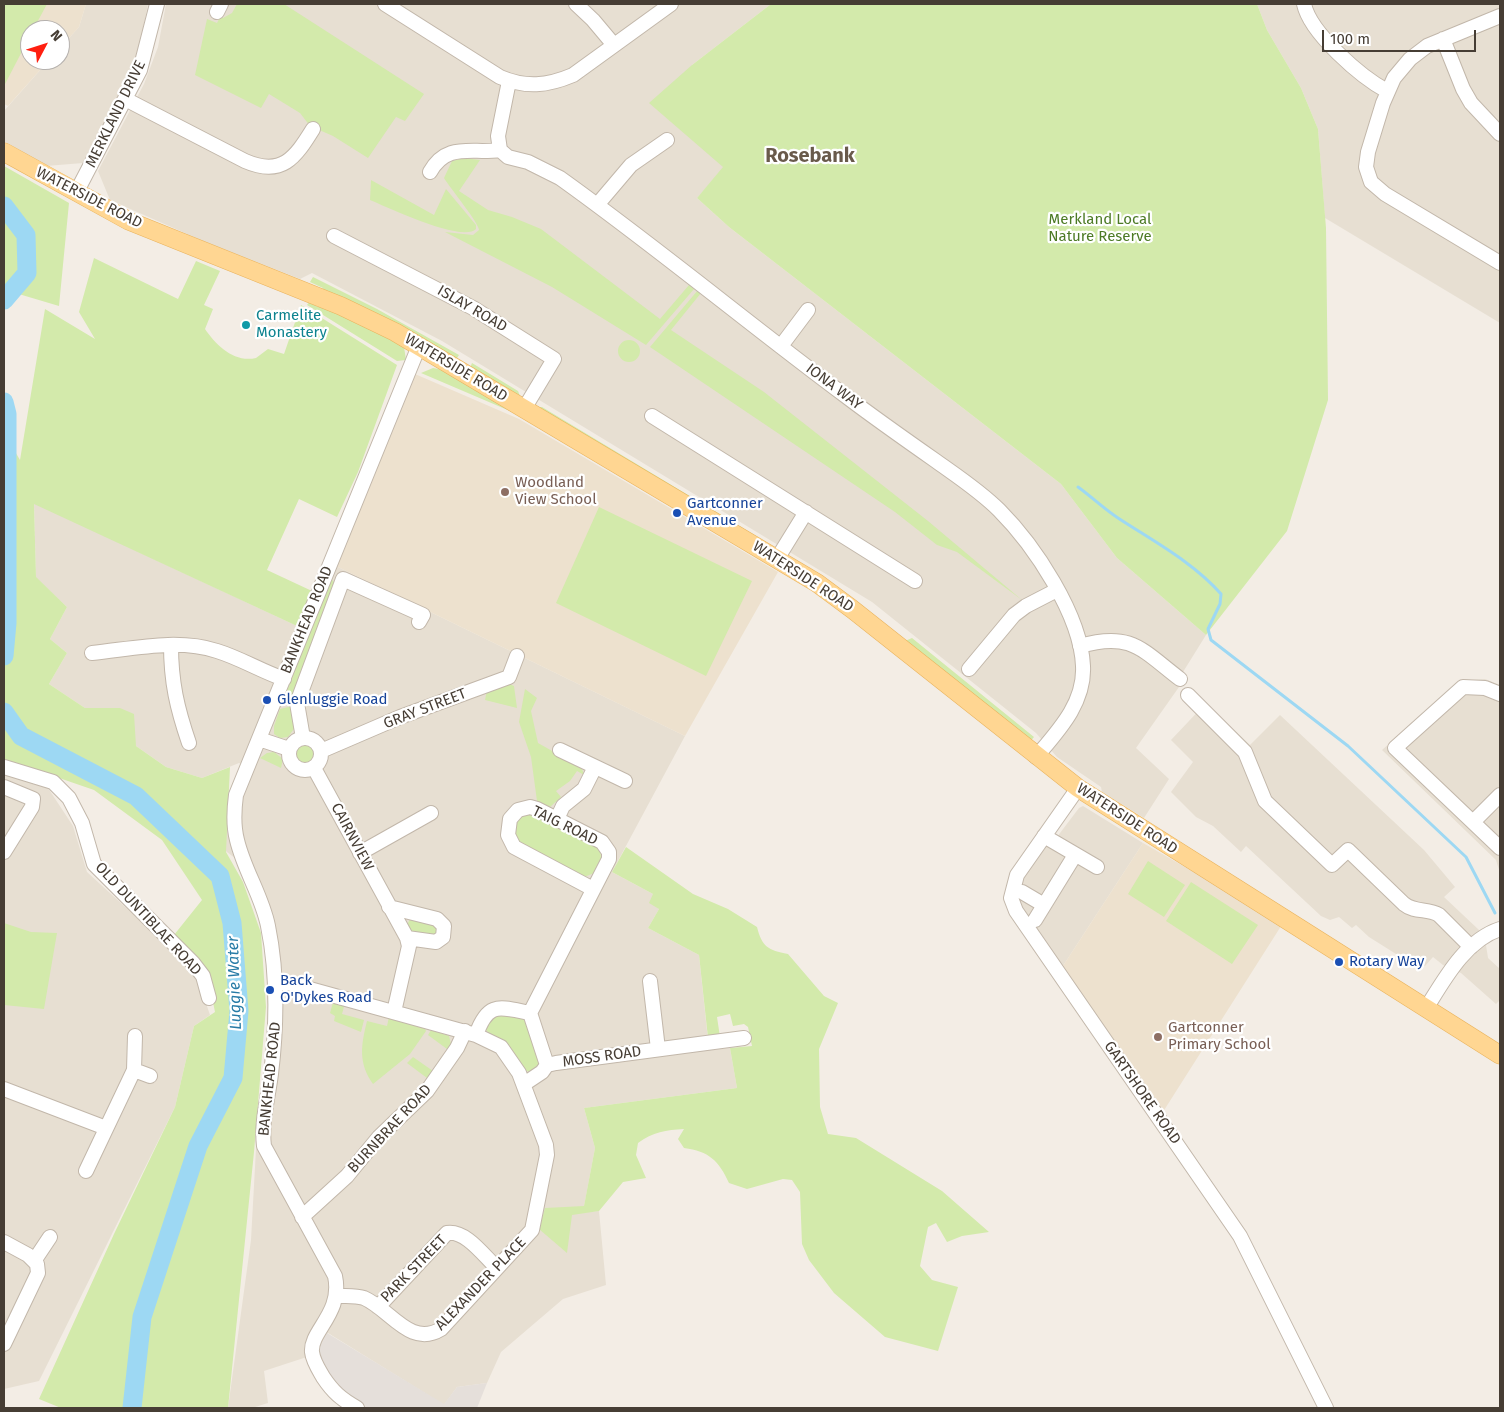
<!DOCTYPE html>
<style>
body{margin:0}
#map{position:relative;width:1504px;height:1412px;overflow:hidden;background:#f3ede5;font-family:"Fira Sans",sans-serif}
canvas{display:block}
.frame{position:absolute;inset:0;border:5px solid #463d34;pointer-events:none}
.north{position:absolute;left:20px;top:20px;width:50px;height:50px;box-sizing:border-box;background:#fff;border:1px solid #b5b1ae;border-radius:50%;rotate:50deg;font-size:14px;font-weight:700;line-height:20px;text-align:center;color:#463d34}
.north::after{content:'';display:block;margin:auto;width:18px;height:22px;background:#ff1f10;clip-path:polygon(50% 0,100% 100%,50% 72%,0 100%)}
.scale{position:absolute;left:1322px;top:30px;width:154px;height:22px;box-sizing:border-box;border:2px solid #463d34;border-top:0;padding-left:6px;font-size:15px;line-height:18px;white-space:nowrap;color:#463d34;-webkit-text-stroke:4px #fff;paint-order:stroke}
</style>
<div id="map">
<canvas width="1504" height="1412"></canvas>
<div class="frame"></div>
<div class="north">N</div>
<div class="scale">100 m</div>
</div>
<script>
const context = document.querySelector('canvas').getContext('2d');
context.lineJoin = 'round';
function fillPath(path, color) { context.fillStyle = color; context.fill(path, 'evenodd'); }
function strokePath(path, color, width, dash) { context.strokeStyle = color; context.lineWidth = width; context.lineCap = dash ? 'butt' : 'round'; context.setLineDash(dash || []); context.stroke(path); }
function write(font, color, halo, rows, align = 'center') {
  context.font = font + ' "Fira Sans",sans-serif'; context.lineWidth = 4.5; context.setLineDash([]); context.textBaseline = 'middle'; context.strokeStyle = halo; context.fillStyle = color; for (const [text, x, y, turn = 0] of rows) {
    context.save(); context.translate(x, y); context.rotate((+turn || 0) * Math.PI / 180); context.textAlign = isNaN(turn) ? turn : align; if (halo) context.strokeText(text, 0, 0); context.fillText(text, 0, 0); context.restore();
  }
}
const residential = new Path2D(`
 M86,4h62l-8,41 -11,32 -46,86 -37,3 -42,-25v-30l45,-51h11v-12l19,-21z
 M166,4h605l-79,61 32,103 -27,30 32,29 332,257 56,74 89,77 -23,37 -4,15 -43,61 33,31 -25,39 -42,-26 -1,-5 -44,-30 -21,-24 -164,-131 -430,-261 -130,-68 -12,6 -97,-38 -93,-41 -12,-29 46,-87 14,-37z
 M1257,4h243v319l-175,-105 -7,-89 -17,-41 -34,-58z
 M34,503l276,129 26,-66 349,170 -73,136 41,22 6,15 -11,19 51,27 10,95 21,-2 7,40 -153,20 11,40 -12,64 16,-1 7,74 -43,14 -62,53 -14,31 -30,4 -13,18 -116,-72 -12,21 -52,17 4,32 -16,5h-24l23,-168 5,-91 8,-4 7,-71v-129l-23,-77 -67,-51h53l14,-50 -9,-4 -37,15 -36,-11 -30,-21 -16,-38h-35l-36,-24 18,-31 -17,-14 17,-32 -31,-29z
 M1485,679l15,6v188l-4,-13 -114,-110 78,-69z
 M1206,703l44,42 30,-30 144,135 31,37 -11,10 35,33 7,15 2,13 12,11v31l-4,4 -35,-31 -18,-8 -10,-8 -8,9 -14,-8 -7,1 -35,-22 -13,-12 -4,3 -13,-11 -9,3 -9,-4 -75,-70 -5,6 -28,-26 -17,-9 -25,-25 22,-30 -22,-22z
 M4,774l44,14 25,38 14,46 108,99 15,44 -16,11 -19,81 -136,274 -35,8z
 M1083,806l60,37 -84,129 -42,-70 1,-15 32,-47 7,-3 22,-29z`);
const industrial = new Path2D(`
 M327,1333l117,71 13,-17 30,-4 -10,25h-112l-24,-15 -25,-39z`);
const education = new Path2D(`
 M4,4h82l-7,23 -19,21v-18h-30v30h19l-41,46 -4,-2z
 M415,374l104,45 259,153 -93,164 -349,-170z
 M1143,843l140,80 -122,192 -102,-143z`);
const green = new Path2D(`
 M4,4h43l-14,26h-3v6l-26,50z
 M237,4h47l140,90 -19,27 -9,-4 -28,41 -35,-22 -23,-10 -10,-13 -31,-19 -8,14 -66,-33 12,-56 10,4 3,-6 3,1 9,-5z
 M771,4h486l10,26 34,58 17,41 8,99 2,172 -41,131 -81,104 -89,-77 -56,-74 -332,-257 -32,-29 26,-31 -74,-64 43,-38z
 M464,158l16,2 -21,31 29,19 24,7 29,12 119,90 29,-34 5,4 -48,56 -94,-58 -107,-55 28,3 6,-5c0,-7 -29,-42 -35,-52l8,-17z
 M4,166l65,37 -10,103 -47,-14h-8z
 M371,180l63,35 12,-26 30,36v4c-14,14 -89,-22 -106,-29z
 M94,258l84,41 18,-38 24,10 -16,34 9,4 -8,20c11,16 29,34 51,29l12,-9 16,5 17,-49 96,60 -39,107 -21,45 -38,-18 -32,71 45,21 -15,35 -263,-122 2,73 31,30 -17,32 17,14 -18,31 36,24h35l14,6 2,32 30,21 36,11 28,-11 -4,85 17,30 18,51 5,74 -12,145 -26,256h-167l-22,-9 75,-165 61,-127 19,-81 21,-14 -6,-30 -35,-47 28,-35 -40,-60 -68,-50 -90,-31v-326l16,27 25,-151 50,30 -16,-27z
 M313,277l64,32 82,46 -4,6 -133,-70 1,-3 -13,-6z
 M698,290l3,3 -30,37 93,62 164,129 94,79 -65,-48 -20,-7 -42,-33 -245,-165z
 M309,302l9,5 2,-4 75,36 9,8 2,13 -9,1 -90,-56z
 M618 351a11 11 0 1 1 22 0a11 11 0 1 1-22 0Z
 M472,363l46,28 2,5 -50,-28z
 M433,368l11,2 73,44 -96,-41z
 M537,407h5l224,135 -2,3z
 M599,507l153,74 -46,95 -150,-73z
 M331,578l5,7 -43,117 -12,4z
 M912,638l122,99 -5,6 -124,-102z
 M507,683l7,3 3,22 -32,-8 2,-10z
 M525,689l12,9 -6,13 7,32 16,9 -1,2c10,5 30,9 31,21l-7,-4 -7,10 -14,10 5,6 -11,10 -13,-6 -6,-44 -12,-35z
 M292,706l4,20 -8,11 -8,1 -6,-4v-8l6,-17z
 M295 754a11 11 0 1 1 22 0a11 11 0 1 1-22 0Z
 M274,752l9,7 -2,9 -21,-10 7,-5z
 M527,811l69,33c7,11 6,16 1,28l-13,5 -62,-30 -11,-19 1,-4z
 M626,847l67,47 35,15 29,18c5,20 11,23 31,27l36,42 14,7 -19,46 1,58 8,27 28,4 86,53 47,41 -27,4 -15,6 -11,-19 -8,4 -8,39 12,14 26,7 -20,64 -53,-14 -51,-44 -25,-33 -7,-16 -2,-52 -8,-12 -9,-1 -36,10 -18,-6c-10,-22 -20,-32 -45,-35l-6,-9 6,-10c-18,1 -31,3 -46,14l-2,12 10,23 -23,4 -24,29 -27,4 -5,38 -28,-24 6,-21 39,-2 11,-58 -11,-40 153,-20 -7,-40 22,-2 -4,-19 -4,-3 -11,2 -3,-12 -13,3 3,20 -12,1 -9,-83 -51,-27 11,-19 -10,-6 4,-9 -41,-22z
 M1148,861l37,24 -21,32 -36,-23z
 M1191,882l67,43 -26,39 -66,-43z
 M410,919l29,7 -3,10 -25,-4 -4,-7z
 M4,923l27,9 26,1 -13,76 -40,-4z
 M334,999l11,4 -3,11 22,6 -3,12 -27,-11 1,-5 -5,-3z
 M494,1013l32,5 14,47 -9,8 -6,-3 -39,-40 -1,-4z
 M389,1017l35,10 2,4 -16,23 -37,30c-15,-21 -12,-39 -6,-63l20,5z
 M431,1030l18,6 2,8 -4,5 -19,-14z
 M413,1057l20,14 -6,7 -20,-15z`);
const stream = new Path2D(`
 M1078,487c14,10 26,22 40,31 35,23 75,44 103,76l-1,10 -12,25 3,11 137,106 118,111 29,56`);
const river = new Path2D(`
 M4,206l22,29 1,38 -23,27
 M4,402l3,12v209l-3,33
 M4,712l17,24 115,60 84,80 12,47 7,88 -6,67 -35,68 -56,171 -10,91`);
const minor = new Path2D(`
 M385,4l115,73c26,11 47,9 73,-2l98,-71
 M576,4l17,16 21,25
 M1304,4c6,29 57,73 83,87
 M217,12l4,-8
 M1500,16l-73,30 -17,13 -16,19 -11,25 -15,49 -2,15 5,15 14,12 115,69
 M1443,39l20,50 8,14 29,31
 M127,100l118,61c37,16 50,-3 68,-32
 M500,150l-2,-14 11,-55
 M430,172c17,-30 41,-18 70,-22l8,7 20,5 32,16c98,70 190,147 287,219 29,22 59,43 89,64 21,15 44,30 63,49 35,35 82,105 84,156 2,37 -25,65 -47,91
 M76,193l64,-123 17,-66
 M597,205l34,-40 36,-25
 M334,236l139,72 81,51 -30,50
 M781,346l27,-36
 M652,416l263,165
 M777,559l29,-47
 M171,645c0,37 6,63 18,98
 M1080,646c51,-15 62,4 100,33
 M92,653c40,-4 85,-15 125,-2 23,7 44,20 67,28
 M969,669l45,-54 12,-9 31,-16
 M1500,694l-15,-6 -22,-1 -68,61 105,100
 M1188,695l57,57 20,49 67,64 16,-15 56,54c11,9 24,4 35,11l32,32
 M289 754a16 16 0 1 1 32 0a16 16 0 1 1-32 0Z
 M303,738l-6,-35 46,-124 80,36 -4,7
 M259,739l30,10
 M560,750l65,31
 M321,751l79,-34 109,-40 8,-21
 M4,767l49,15 16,16 13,25 12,41 99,99 10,13 6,22
 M314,768l93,170 2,8 -15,66
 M4,787l29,12 -1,8 -28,45
 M1078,788l-61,87 -6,23 5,13 224,325 86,172
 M557,819l6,-13 21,-17 11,-22
 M1473,822l27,-27
 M1044,836l53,31
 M360,853l71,-40
 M1022,892l22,13
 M389,907l48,12 7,7 -1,11 -7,5 -29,-4
 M1035,920l40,-65
 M650,981l8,68
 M275,983h13l188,52 25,12 18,26 27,72 1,10 -15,75 -91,99c-31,19 -51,-20 -77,-31 -8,-3 -19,-2 -27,-2
 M1427,1007c18,-29 39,-67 73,-78
 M476,1035c12,-34 23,-28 54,-22
 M547,1065l-17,-52 79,-154v-7l-7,-10 -65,-33 -7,-2 -12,3 -8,9 -2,16 6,12 79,42
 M134,1070l16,6
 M524,1084l18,-12 5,-7 9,-2 188,-25
 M4,1089l102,39
 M86,1171l48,-101 1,-34
 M302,1217l45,-41 32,-39 48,-46 30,-43 8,-17
 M4,1242l24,13 9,9 1,9 -34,71
 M34,1261l16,-24
 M378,1307l69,-74c19,-3 37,23 50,35
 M357,1408c-16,-9 -24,-16 -34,-31 -4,-7 -10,-16 -11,-25 -2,-21 31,-39 23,-76l-71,-130c-3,-24 4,-48 7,-72 6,-50 7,-99 -3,-148 -6,-30 -24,-56 -31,-86 -4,-15 -3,-30 -1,-45l183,-449`);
const major = new Path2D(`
 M4,152l125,69 212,85 54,26 422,251 35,26 226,179 422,267`);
const markers = [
 [246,325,5,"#0f9aa8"],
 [505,492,5,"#8d6e63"],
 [677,513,5,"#1a4fb4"],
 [267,700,5,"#1a4fb4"],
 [1339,962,5,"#1a4fb4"],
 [270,990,5,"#1a4fb4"],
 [1158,1037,5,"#8d6e63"]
];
const streetNames = [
 ["MERKLAND DRIVE",116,114,-64],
 ["WATERSIDE ROAD",89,198,27],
 ["ISLAY ROAD",472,309,30],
 ["WATERSIDE ROAD",456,368,31],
 ["IONA WAY",834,387,37],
 ["WATERSIDE ROAD",803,577,33],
 ["BANKHEAD ROAD",307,620,-68],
 ["GRAY STREET",425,709,-21],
 ["WATERSIDE ROAD",1127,819,33],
 ["TAIG ROAD",565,826,26],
 ["CAIRNVIEW",352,837,62],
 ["OLD DUNTIBLAE ROAD",148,919,47],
 ["MOSS ROAD",602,1057,-8],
 ["BANKHEAD ROAD",270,1079,-84],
 ["GARTSHORE ROAD",1142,1093,55],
 ["BURNBRAE ROAD",390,1129,-47],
 ["PARK STREET",414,1269,-46],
 ["ALEXANDER PLACE",481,1284,-46]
];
const parkNames = [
 ["Merkland Local",1100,220],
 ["Nature Reserve",1100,237]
];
const cultureNames = [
 ["Carmelite",256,316],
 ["Monastery",256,333]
];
const educationNames = [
 ["Woodland",515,483],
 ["View School",515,500],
 ["Gartconner",1168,1028],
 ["Primary School",1168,1045]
];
const transitNames = [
 ["Gartconner",687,504],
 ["Avenue",687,521],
 ["Glenluggie Road",277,700],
 ["Rotary Way",1349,962],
 ["Back",280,981],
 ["O'Dykes Road",280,998]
];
const waterNames = [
 ["Luggie Water",235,983,-92]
];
const districtNames = [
 ["Rosebank",810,156]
];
fillPath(residential, '#e7dfd2');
fillPath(industrial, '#e5dfda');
fillPath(education, '#ede1ce');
fillPath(green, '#d3eaab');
strokePath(stream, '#9dd8f3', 3);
strokePath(river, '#9dd8f3', 19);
strokePath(minor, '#c2b7aa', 16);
strokePath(major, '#e9b35d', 19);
strokePath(minor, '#fff', 14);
strokePath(major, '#ffd692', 18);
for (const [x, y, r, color] of markers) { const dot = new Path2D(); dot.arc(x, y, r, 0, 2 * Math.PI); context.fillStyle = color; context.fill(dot); strokePath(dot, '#fff', 2); }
write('15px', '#463d34', '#fff', streetNames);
write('15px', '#4c7a25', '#fff', parkNames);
write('15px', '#0d838f', '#fff', cultureNames, 'left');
write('15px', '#785e54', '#fff', educationNames, 'left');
write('15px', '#164399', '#fff', transitNames, 'left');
write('italic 16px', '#277ba6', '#fff', waterNames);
write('bold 20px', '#695a4b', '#fff', districtNames);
</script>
